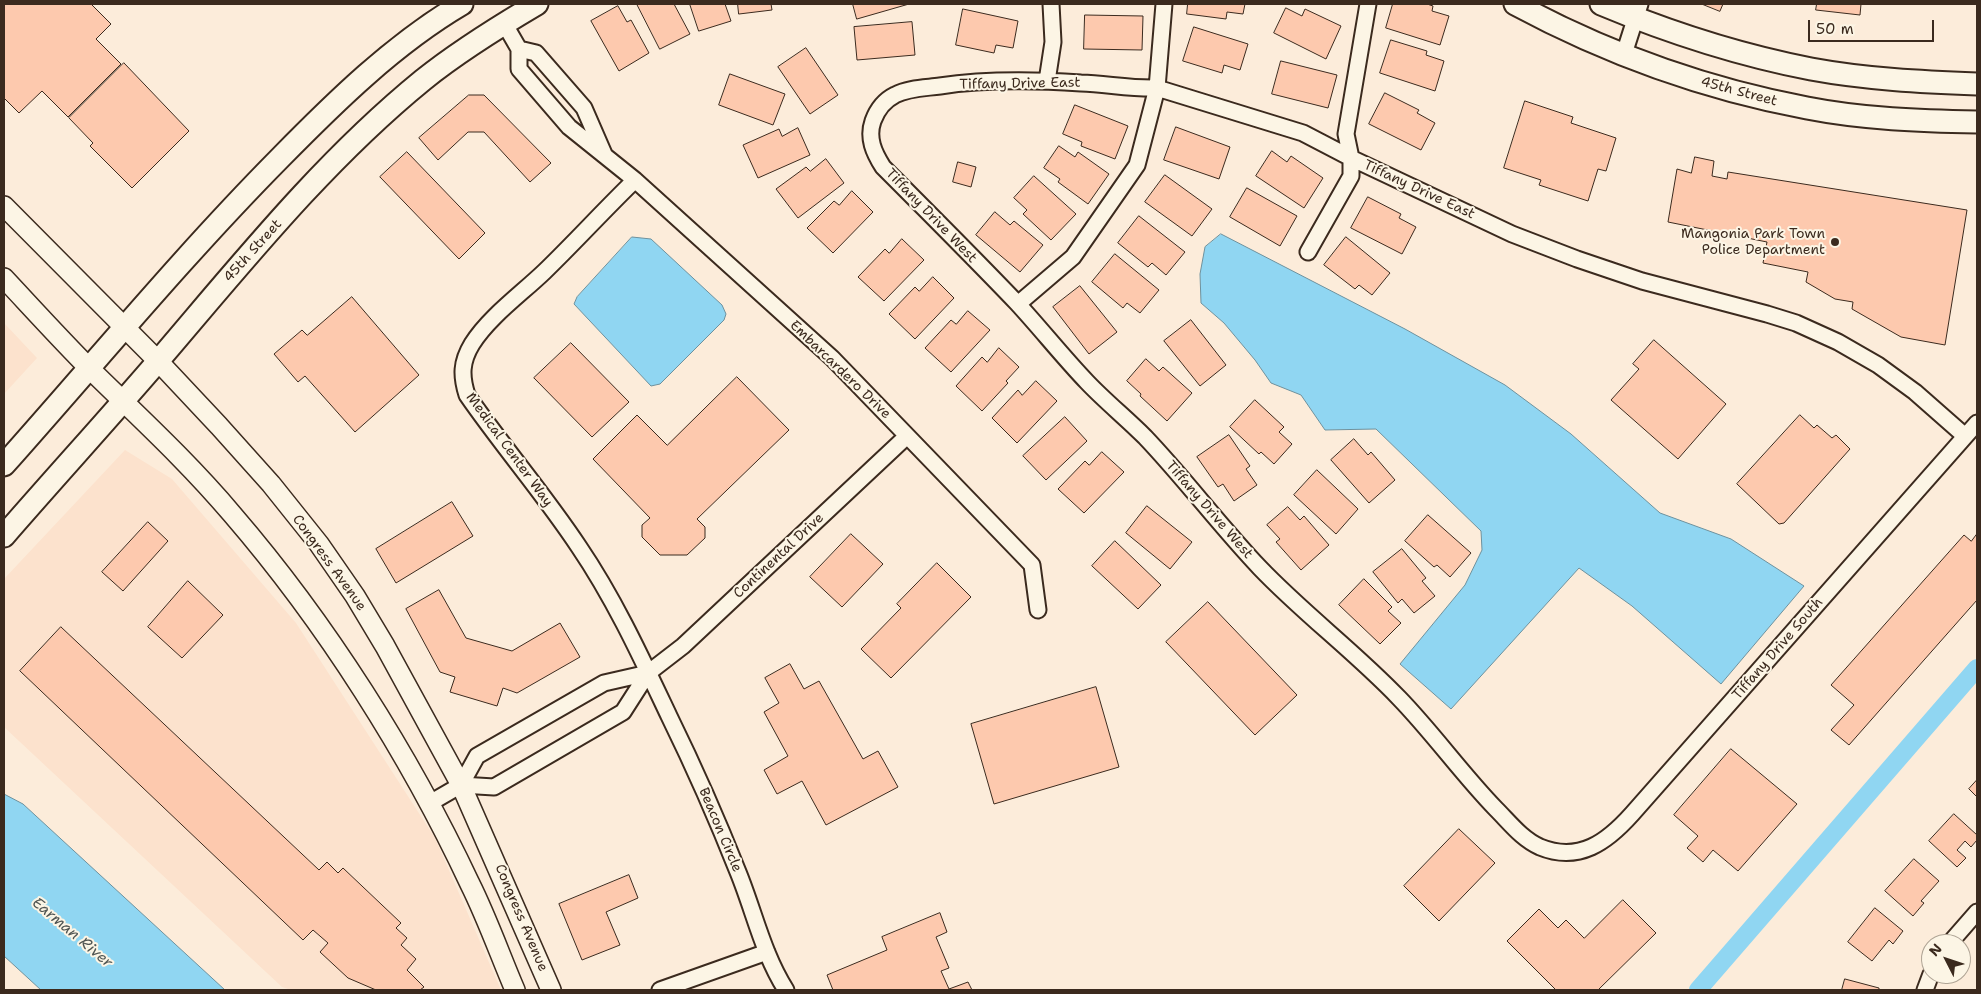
<!DOCTYPE html>
<style>
body{margin:0}
#map{position:relative;width:1981px;height:994px;overflow:hidden;background:#fcecda;font-family:"Shantell Sans",sans-serif}
canvas{display:block}
.frame{position:absolute;inset:0;border:5px solid #3b2a1e;pointer-events:none}
.north{position:absolute;left:1921px;top:934px;width:50px;height:50px;box-sizing:border-box;background:#fcf5e5;border:1px solid #afa495;border-radius:50%;rotate:311deg;font-size:14px;font-weight:700;line-height:20px;text-align:center;color:#3b2a1e}
.north::after{content:'';display:block;margin:auto;width:18px;height:22px;background:#3b2a1e;clip-path:polygon(50% 0,100% 100%,50% 72%,0 100%)}
.scale{position:absolute;left:1808px;top:20px;width:126px;height:22px;box-sizing:border-box;border:2px solid #3b2a1e;border-top:0;padding-left:6px;font-size:15px;line-height:18px;white-space:nowrap;color:#3b2a1e;-webkit-text-stroke:4px #fcf5e5;paint-order:stroke}
</style>
<div id="map">
<canvas width="1981" height="994"></canvas>
<div class="frame"></div>
<div class="north">N</div>
<div class="scale">50 m</div>
</div>
<script>
const context = document.querySelector('canvas').getContext('2d');
context.lineJoin = 'round';
function fillPath(path, color) { context.fillStyle = color; context.fill(path, 'evenodd'); }
function strokePath(path, color, width, dash) { context.strokeStyle = color; context.lineWidth = width; context.lineCap = dash ? 'butt' : 'round'; context.setLineDash(dash || []); context.stroke(path); }
function write(font, color, halo, rows, align = 'center') {
  context.font = font + ' "Shantell Sans",sans-serif'; context.lineWidth = 4; context.setLineDash([]); context.textBaseline = 'middle'; context.strokeStyle = halo; context.fillStyle = color; for (const [text, x, y, turn = 0] of rows) {
    context.save(); context.translate(x, y); context.rotate((+turn || 0) * Math.PI / 180); context.textAlign = isNaN(turn) ? turn : align; if (halo) context.strokeText(text, 0, 0); context.fillText(text, 0, 0); context.restore();
  }
}
const built = new Path2D(`
 M4,323l33,35 -33,36z
 M125,450l47,29 124,144 139,215 66,152h-210l-9,-3 -278,-260v-148z`);
const water = new Path2D(`
 M1221,234l184,95 100,56 66,49 89,79 71,26 73,47 -83,98 -89,-78 -53,-38 -128,141 -51,-45 65,-79 17,-35 -1,-19 -105,-102 -51,1 -24,-35 -30,-12 -16,-23 -31,-37 -23,-20 -1,-29 5,-27z
 M632,237l19,2 71,66 4,9 -2,6 -64,64 -9,2 -77,-82 3,-7z
 M4,794l19,10 202,186h-184l-37,-34z`);
const canal = new Path2D(`
 M1698,990l279,-322`);
const building = new Path2D(`
 M4,4h87l20,20 -15,15 25,25 -53,53 -26,-26 -23,22 -15,-15z
 M637,4h37l16,30 -30,15z
 M690,4h35l6,17 -32,10z
 M738,4h33l1,6 -33,4z
 M853,4h56l-52,15z
 M1188,4h57l-2,10 -16,-2 -1,7 -39,-5z
 M1393,4h34l6,2 -1,5 17,5 -9,29 -54,-17z
 M1702,4h21l-3,7z
 M1817,4h44l-1,11 -44,-5z
 M618,6l9,16 4,-2 18,33 -30,18 -28,-50z
 M1286,8l16,8 3,-7 36,17 -15,33 -52,-26z
 M963,9l55,12 -5,27 -17,-3 -2,8 -38,-8z
 M1085,15l58,1 -1,34 -58,-1z
 M912,22l3,33 -58,5 -3,-33z
 M1194,27l54,17 -8,26 -16,-5 -2,8 -39,-12z
 M1391,40l36,11 -1,4 18,6 -9,30 -55,-18z
 M806,48l32,47 -28,19 -32,-47z
 M1281,61l56,14 -9,33 -56,-14z
 M124,63l65,68 -57,57 -42,-42 3,-3 -24,-25z
 M730,74l55,20 -12,31 -54,-20z
 M1385,93l34,17 -2,3 18,10 -14,27 -52,-26z
 M469,95h15l67,68 -21,19 -46,-50h-16l-30,28 -19,-22z
 M1525,101l48,16 -2,6 45,15 -10,33 -8,-2 -10,32 -49,-16 2,-5 -37,-12z
 M1075,105l53,21 -13,33 -34,-13 1,-4 -19,-8z
 M1176,127l54,20 -11,32 -55,-19z
 M798,128l12,27 -52,23 -15,-33 36,-16 3,7z
 M1059,146l16,11 3,-5 31,22 -21,30 -30,-22 2,-3 -16,-11z
 M1272,151l15,11 4,-6 32,22 -19,30 -48,-32z
 M407,152l78,81 -26,26 -79,-82z
 M1695,157l19,4 -2,15 15,3 1,-7 239,38 -22,135 -44,-8 -49,-28 1,-7 -18,-3 -29,-17 2,-10 -45,-9 4,-21 -99,-20 9,-53 14,4z
 M826,159l18,24 -46,35 -22,-29 30,-22 4,4z
 M958,162l18,5 -5,20 -18,-5z
 M1165,175l47,34 -20,27 -47,-34z
 M1034,176l42,38 -25,26 -28,-26 4,-4 -13,-12z
 M1247,188l50,28 -17,30 -50,-29z
 M852,191l21,21 -40,41 -26,-25 27,-27 5,4z
 M1368,197l33,17 -2,4 17,9 -14,27 -51,-26z
 M995,212l15,13 4,-4 29,24 -23,27 -44,-37z
 M1139,216l46,36 -19,23 -14,-12 -4,4 -30,-24z
 M1346,237l44,36 -18,22 -13,-10 -4,4 -31,-24z
 M902,239l22,21 -40,41 -26,-24 27,-28 4,4z
 M1115,254l44,36 -19,23 -13,-10 -4,5 -31,-26z
 M933,277l21,21 -39,41 -26,-25 26,-27 4,4z
 M1080,286l37,46 -28,22 -36,-47z
 M352,297l67,78 -64,57 -50,-56 -7,6 -24,-28 28,-24 5,5z
 M968,311l22,19 -39,42 -26,-24 26,-28 5,4z
 M1191,320l35,45 -26,21 -36,-45z
 M1654,340l72,64 -48,55 -67,-59 28,-31 -6,-5z
 M571,343l58,59 -37,35 -58,-59z
 M999,348l20,19 -13,14 2,2 -26,28 -26,-25 26,-29 5,5z
 M1146,359l13,12 4,-4 29,26 -25,28 -27,-25 1,-2 -14,-13z
 M737,377l52,53 -92,89 8,8v11l-18,17h-27l-18,-18v-12l8,-7 -57,-59 44,-44 30,30z
 M1036,381l21,20 -40,42 -25,-25 26,-28 4,5z
 M1255,400l29,27 -5,5 13,12 -18,20 -13,-12 -2,2 -29,-27z
 M1800,415l14,13 3,-3 15,13 4,-3 14,14 -66,74 -5,1 -42,-40z
 M1065,417l22,24 -41,39 -23,-24z
 M1229,435l21,31 -4,3 11,16 -23,16 -11,-17 -5,3 -21,-30z
 M1354,439l14,16 3,-3 24,28 -26,23 -38,-43z
 M1102,452l22,20 -40,41 -26,-24 27,-28 4,4z
 M1317,470l41,39 -22,25 -42,-39z
 M452,502l21,34 -77,47 -20,-34z
 M1147,506l45,36 -22,27 -44,-36z
 M1288,507l12,13 4,-4 25,29 -28,25 -25,-28 4,-3 -13,-14z
 M1428,515l43,38 -21,24 -13,-12 -3,2 -29,-26z
 M148,522l20,19 -45,50 -21,-19z
 M851,534l32,30 -41,43 -32,-30z
 M1977,534v66l-128,145 -18,-15 23,-25 -23,-20 133,-150 7,6z
 M1115,541l46,44 -23,24 -46,-43z
 M1402,549l24,29 -4,3 13,15 -21,17 -12,-14 -4,4 -25,-31z
 M937,563l34,34 -80,81 -30,-29 40,-41 -4,-4z
 M1364,579l28,28 -4,4 13,12 -21,21 -41,-39z
 M188,581l35,34 -41,43 -34,-31z
 M439,590l27,48 46,13 48,-28 20,34 -63,36 -14,-5 -6,18 -47,-14 5,-15 -15,-5 -34,-63z
 M1208,602l89,93 -42,40 -89,-93z
 M61,627l258,243 8,-8 11,11 5,-5 58,55 -5,5 11,10 -6,7 15,14 -9,11 17,17 -4,3h-44l-28,-12 -28,-26 8,-9 -15,-13 -10,10 -283,-269z
 M790,664l14,25 15,-8 44,78 15,-8 20,36 -72,38 -24,-44 -25,13 -13,-24 24,-14 -24,-44 15,-9 -14,-25z
 M1096,687l23,80 -125,37 -23,-80z
 M1731,749l66,55 -59,67 -25,-21 -10,12 -16,-14 11,-12 -24,-21z
 M1977,780v17l-8,-8z
 M1954,814l23,21v5l-6,7 -6,-6 -8,9 9,8 -9,9 -28,-26z
 M1459,829l36,34 -56,58 -35,-35z
 M1914,859l25,22 -18,20 3,2 -11,13 -28,-25z
 M629,875l9,23 -32,14 14,33 -38,15 -23,-56z
 M1623,900l33,33 -58,57h-42l-49,-49 32,-32 19,19 8,-8 18,18z
 M1875,908l28,23 -10,13 -4,-4 -17,21 -24,-19z
 M940,913l7,19 -11,5 13,31 -8,3 8,18 19,-7 4,8h-139l-6,-15 60,-25 -5,-13z
 M1845,979l34,9v2h-37z`);
const minor = new Path2D(`
 M504,23l15,26v20l50,58 66,53 197,178 200,207 6,45
 M519,49l17,4 48,55 20,46
 M1624,54l16,-50
 M1047,81l6,-39 -2,-38
 M635,180c-31,30 -60,62 -91,92 -23,22 -55,45 -72,72 -11,18 -11,32 -5,51 36,52 77,99 112,152 36,53 63,112 90,169 25,51 48,103 69,156 16,39 25,82 48,118
 M1308,252l43,-76v-18l-5,-24 22,-130
 M1018,304l55,-47 64,-92 20,-77 7,-84
 M1965,436l-50,-44 -37,-27 -40,-23 -42,-19 -29,-9 -125,-33 -65,-22 -65,-25 -161,-76 -48,-25 -146,-45c-25,1 -50,-4 -76,-5 -47,-3 -95,-4 -141,3 -15,2 -32,2 -45,9 -10,5 -18,15 -22,26 -6,17 1,32 10,46 45,45 90,90 134,136 24,26 46,54 70,79 18,19 39,36 58,55 40,42 75,89 115,131 44,46 95,84 139,130 34,35 63,76 97,111 14,14 26,30 44,38 39,16 67,-5 92,-33l345,-391
 M461,785l33,2 129,-75 25,-39 35,-27 224,-210
 M430,803l31,-18 16,-29 127,-73 44,-10
 M1949,944l28,-32
 M660,990l107,-38
 M1925,990l6,-16`);
const tertiary = new Path2D(`
 M4,206l154,155 61,65 52,58 48,60 36,52 30,50 76,139 90,205
 M4,278c29,31 58,63 88,93 48,47 97,92 140,143 94,109 177,240 238,370 17,34 30,71 45,106`);
const secondary = new Path2D(`
 M1515,4c91,49 191,85 292,104 56,11 114,13 170,14
 M1601,4c67,28 138,51 210,65 54,10 111,13 166,15
 M4,465c91,-102 179,-209 276,-307 55,-56 114,-114 182,-154
 M4,536c53,-61 108,-121 161,-183 81,-95 161,-194 258,-273 36,-29 75,-53 114,-76`);
const markers = [
 [1835,242,5,"#3b2a1e"]
];
const streetNames = [
 ["Tiffany Drive East",1020,84,-1],
 ["45th Street",1739,92,15],
 ["Tiffany Drive East",1419,190,25],
 ["Tiffany Drive West",931,216,46],
 ["45th Street",253,251,-48],
 ["Embarcardero Drive",840,370,44],
 ["Medical Center Way",509,450,54],
 ["Tiffany Drive West",1209,510,49],
 ["Continental Drive",779,556,-43],
 ["Congress Avenue",329,563,54],
 ["Tiffany Drive South",1778,649,-49],
 ["Beacon Circle",720,830,67],
 ["Congress Avenue",521,918,67]
];
const poiNames = [
 ["Mangonia Park Town",1825,234],
 ["Police Department",1825,250]
];
const waterNames = [
 ["Earman River",72,933,40]
];
fillPath(built, '#fce2cd');
fillPath(water, '#90d6f2');
strokePath(water, '#6e919d', 1);
strokePath(canal, '#90d6f2', 18);
fillPath(building, '#fdc9ae');
strokePath(building, '#3b2a1e', 1);
strokePath(minor, '#3b2a1e', 19);
strokePath(tertiary, '#3b2a1e', 22);
strokePath(secondary, '#3b2a1e', 25);
strokePath(minor, '#fcf5e5', 15);
strokePath(tertiary, '#fcf5e5', 19);
strokePath(secondary, '#fcf5e5', 21);
for (const [x, y, r, color] of markers) { const dot = new Path2D(); dot.arc(x, y, r, 0, 2 * Math.PI); context.fillStyle = color; context.fill(dot); strokePath(dot, '#fcf5e5', 2); }
write('14px', '#3b2a1e', '#fcf5e5', streetNames);
write('14px', '#3b2a1e', '#fcf5e5', poiNames, 'right');
write('italic 15px', '#505553', '#fcf5e5', waterNames);
</script>
